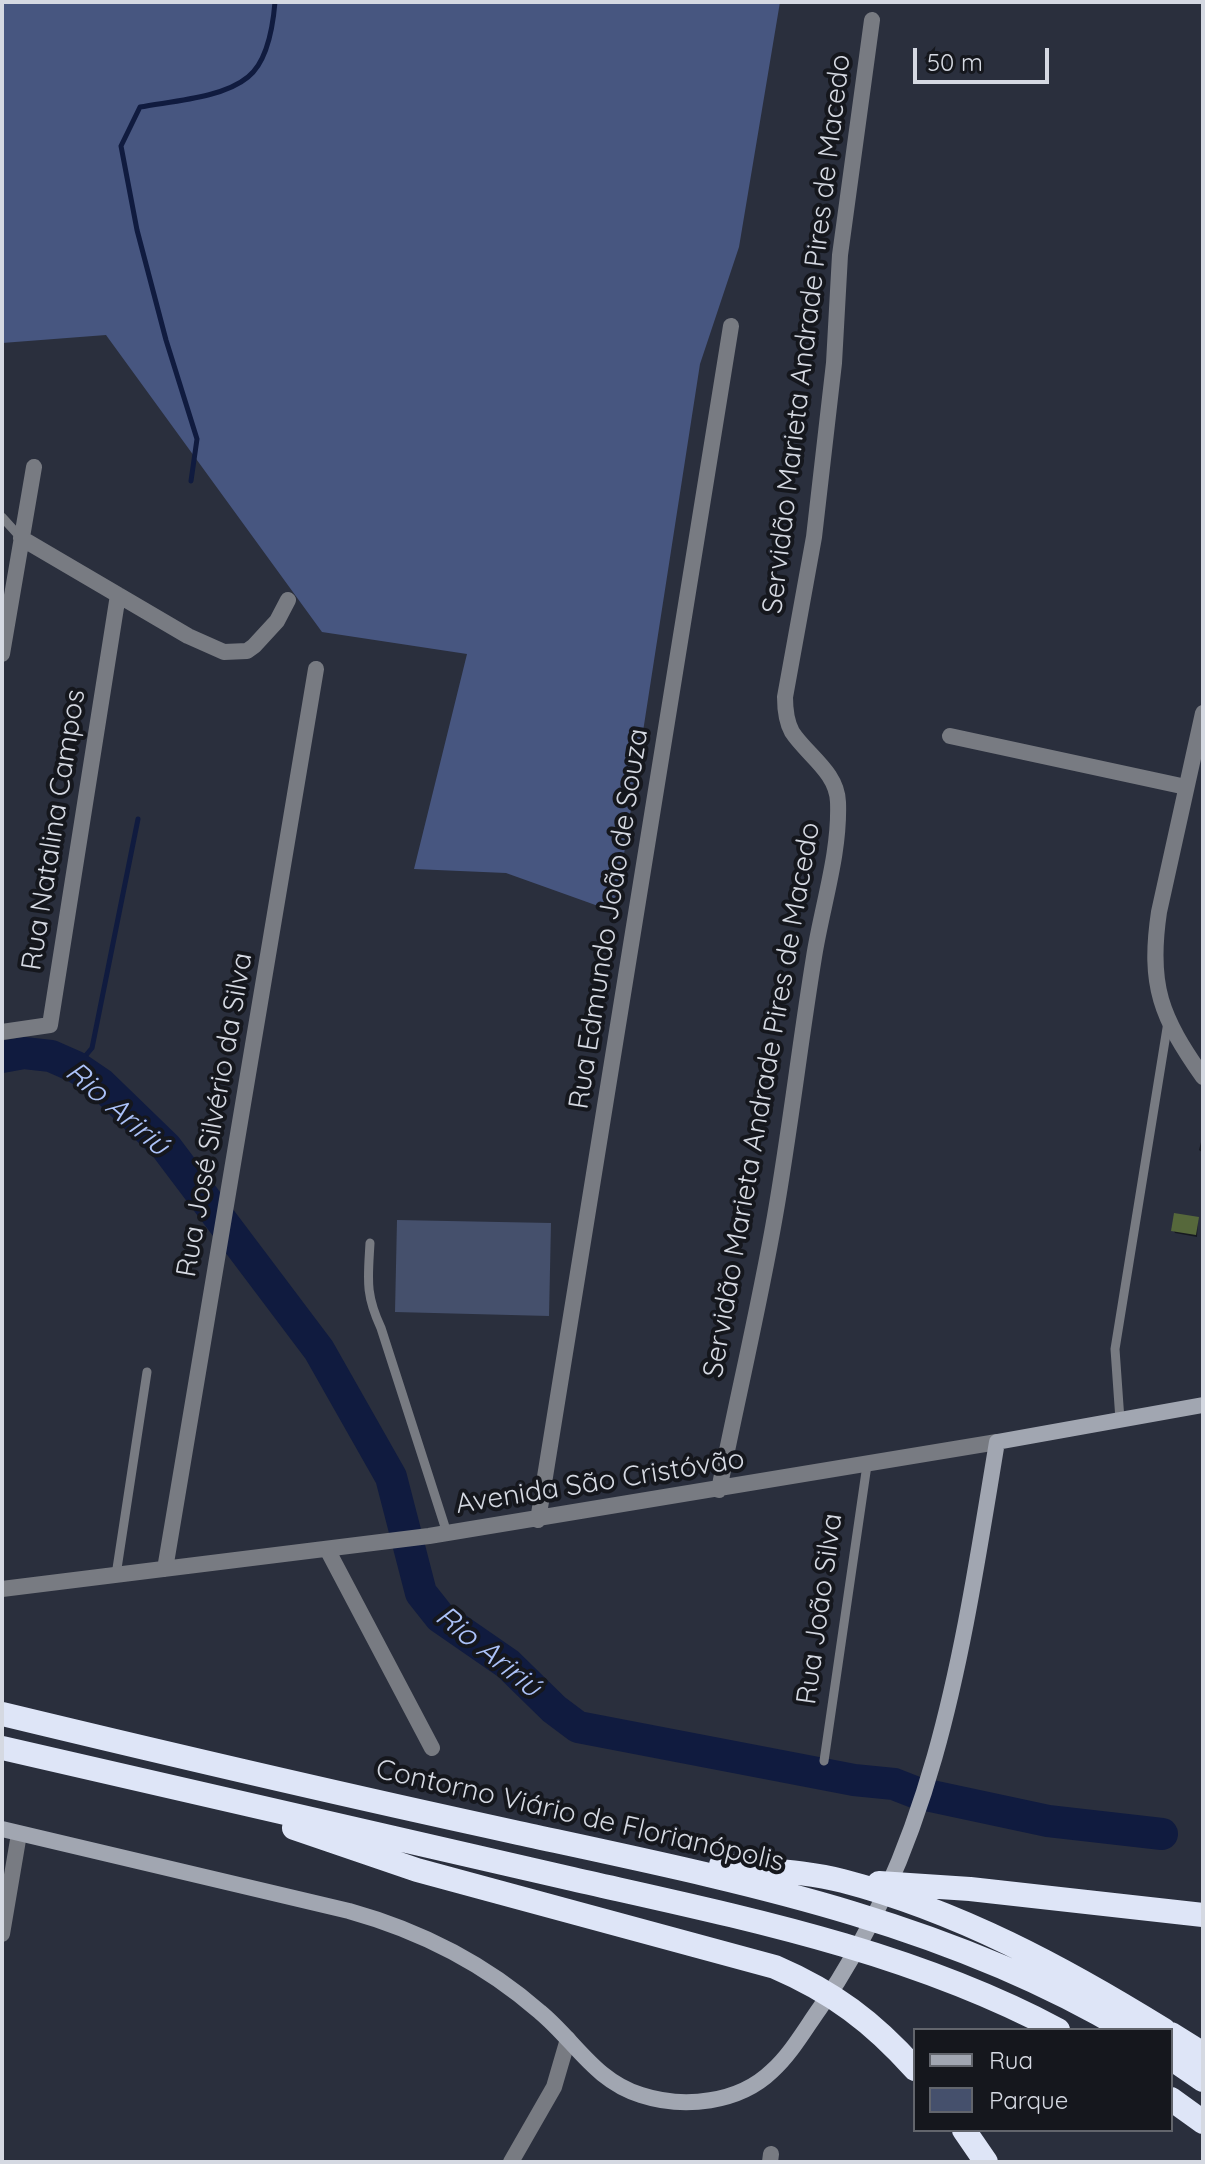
<!DOCTYPE html>
<meta charset="utf-8">
<style>
body{margin:0}
#map{position:relative;width:1205px;height:2164px;overflow:hidden;background:#2a2f3d;font-family:Quicksand,sans-serif}
canvas{display:block}
.frame{position:absolute;inset:0;border:4px solid #d5d9e2;pointer-events:none}
.legend{position:absolute;left:913px;top:2028px;width:260px;height:104px;box-sizing:border-box;background:#15171d;border:2px solid #62656c;margin:0;padding:10px 14px;list-style:none;font-size:24px;color:#d5d9e2}
.legend li{display:flex;align-items:center;gap:16px;height:40px}
.legend b{width:40px;border:2px solid #62656c}
.scale{position:absolute;left:913px;top:48px;width:136px;height:36px;box-sizing:border-box;border:4px solid #d5d9e2;border-top:0;padding-left:10px;font-size:24px;line-height:28px;white-space:nowrap;color:#d5d9e2;-webkit-text-stroke:6px #15171d;paint-order:stroke}
</style>
<div id="map">
<canvas width="1205" height="2164"></canvas>
<div class="frame"></div>
<ul class="legend">
<li><b style="height:10px;background:#a1a6b1"></b>Rua</li>
<li><b style="height:22px;background:#45506c"></b>Parque</li>
</ul>
<div class="scale">50 m</div>
</div>
<script>
const context = document.querySelector('canvas').getContext('2d');
context.lineJoin = 'round';
function fillPath(path, color) { context.fillStyle = color; context.fill(path, 'evenodd'); }
function strokePath(path, color, width, dash) { context.strokeStyle = color; context.lineWidth = width; context.lineCap = dash ? 'butt' : 'round'; context.setLineDash(dash || []); context.stroke(path); }
function write(font, color, halo, rows, align = 'center') {
  context.font = font + ' Quicksand,sans-serif'; context.lineWidth = 8; context.setLineDash([]); context.textBaseline = 'middle'; context.strokeStyle = halo; context.fillStyle = color; for (const [text, x, y, turn = 0] of rows) {
    context.save(); context.translate(x, y); context.rotate((+turn || 0) * Math.PI / 180); context.textAlign = isNaN(turn) ? turn : align; if (halo) context.strokeText(text, 0, 0); context.fillText(text, 0, 0); context.restore();
  }
}
const green = new Path2D(`
 M397,1220l154,3 -2,93 -154,-4z`);
const forest = new Path2D(`
 M2,2h778l-41,245 -39,117 -85,548 -109,-39 -92,-4 53,-215 -145,-22 -216,-297 -104,8z`);
const shadow = new Path2D(`
 M1202,1138h1v15l-4,-3z
 M1198,1219l-1,18 -22,-4 -1,-2z`);
const stream = new Path2D(`
 M191,481l6,-42 -31,-99 -29,-110 -16,-84 19,-39c32,-6 83,-9 108,-30 20,-16 25,-51 27,-75
 M76,1067l16,-19 46,-229`);
const river = new Path2D(`
 M2,1057l22,-4 27,3 25,11 25,17 65,63 153,203 72,127 30,116 19,24 68,47 46,45 24,18 276,53 40,4 23,9 131,28 114,13`);
const building = new Path2D(`
 M1174,1213l25,4 -3,18 -25,-4z`);
const service = new Path2D(`
 M2,517l19,21
 M370,1243c-2,36 -5,51 11,85l66,205
 M1120,1420l-5,-71 53,-327
 M116,1575l31,-203
 M824,1761l43,-296`);
const minor = new Path2D(`
 M21,538l167,98 36,16 23,-1 7,-5 23,-25 11,-21
 M2,654l32,-187
 M1203,713l-44,199c-11,74 2,105 44,165
 M950,736l236,51
 M2,1032l48,-7 68,-430
 M719,1490c18,-91 40,-182 56,-274 15,-86 25,-173 39,-259 8,-51 26,-103 24,-155 -1,-30 -31,-47 -46,-70 -6,-11 -7,-22 -7,-35l29,-160 20,-174 6,-108 32,-235
 M538,1520l193,-1194
 M327,1549l105,199
 M165,1569l151,-900
 M2,1589l427,-53 568,-94
 M2,1934l17,-100
 M511,2162l43,-75 14,-48
 M770,2162l1,-8`);
const secondary = new Path2D(`
 M2,1829l347,82c72,20 135,52 191,101 35,29 55,69 101,83 43,14 98,8 131,-24 19,-17 33,-42 48,-63 118,-168 144,-369 177,-566l206,-37`);
const motorway = new Path2D(`
 M2,1714c170,41 341,81 512,118 211,46 425,86 613,198
 M2,1748c188,45 377,87 566,130 167,38 338,71 490,152
 M294,1828l123,42 358,97c58,25 98,55 140,102
 M721,1865c40,5 83,6 122,16 115,30 221,87 321,149
 M879,1883l91,6 233,26
 M1171,2034l32,20
 M1171,2058l32,22
 M1171,2099l32,23
 M964,2130l22,32`);
const streetNames = [
 ["Servidão Marieta Andrade Pires de Macedo",807,334,-83],
 ["Rua Natalina Campos",54,830,-81],
 ["Rua Edmundo João de Souza",609,919,-81],
 ["Servidão Marieta Andrade Pires de Macedo",762,1100,-80],
 ["Rua José Silvério da Silva",215,1115,-80],
 ["Avenida São Cristóvão",600,1482,-9],
 ["Rua João Silva",820,1609,-82],
 ["Contorno Viário de Florianópolis",580,1816,13]
];
const waterNames = [
 ["Rio Aririú",117,1109,41],
 ["Rio Aririú",488,1652,39]
];
fillPath(green, '#45506c');
fillPath(forest, '#475680');
fillPath(shadow, '#0007');
strokePath(stream, '#101b3f', 5);
strokePath(river, '#101b3f', 32);
fillPath(building, '#56683b');
strokePath(service, '#787b82', 9);
strokePath(minor, '#787b82', 16);
strokePath(secondary, '#a1a6b1', 16);
strokePath(motorway, '#dee5f7', 24);
write('28px', '#d5d9e2', '#15171d', streetNames);
write('italic 30px', '#acc2f8', '#15171d', waterNames);
</script>
